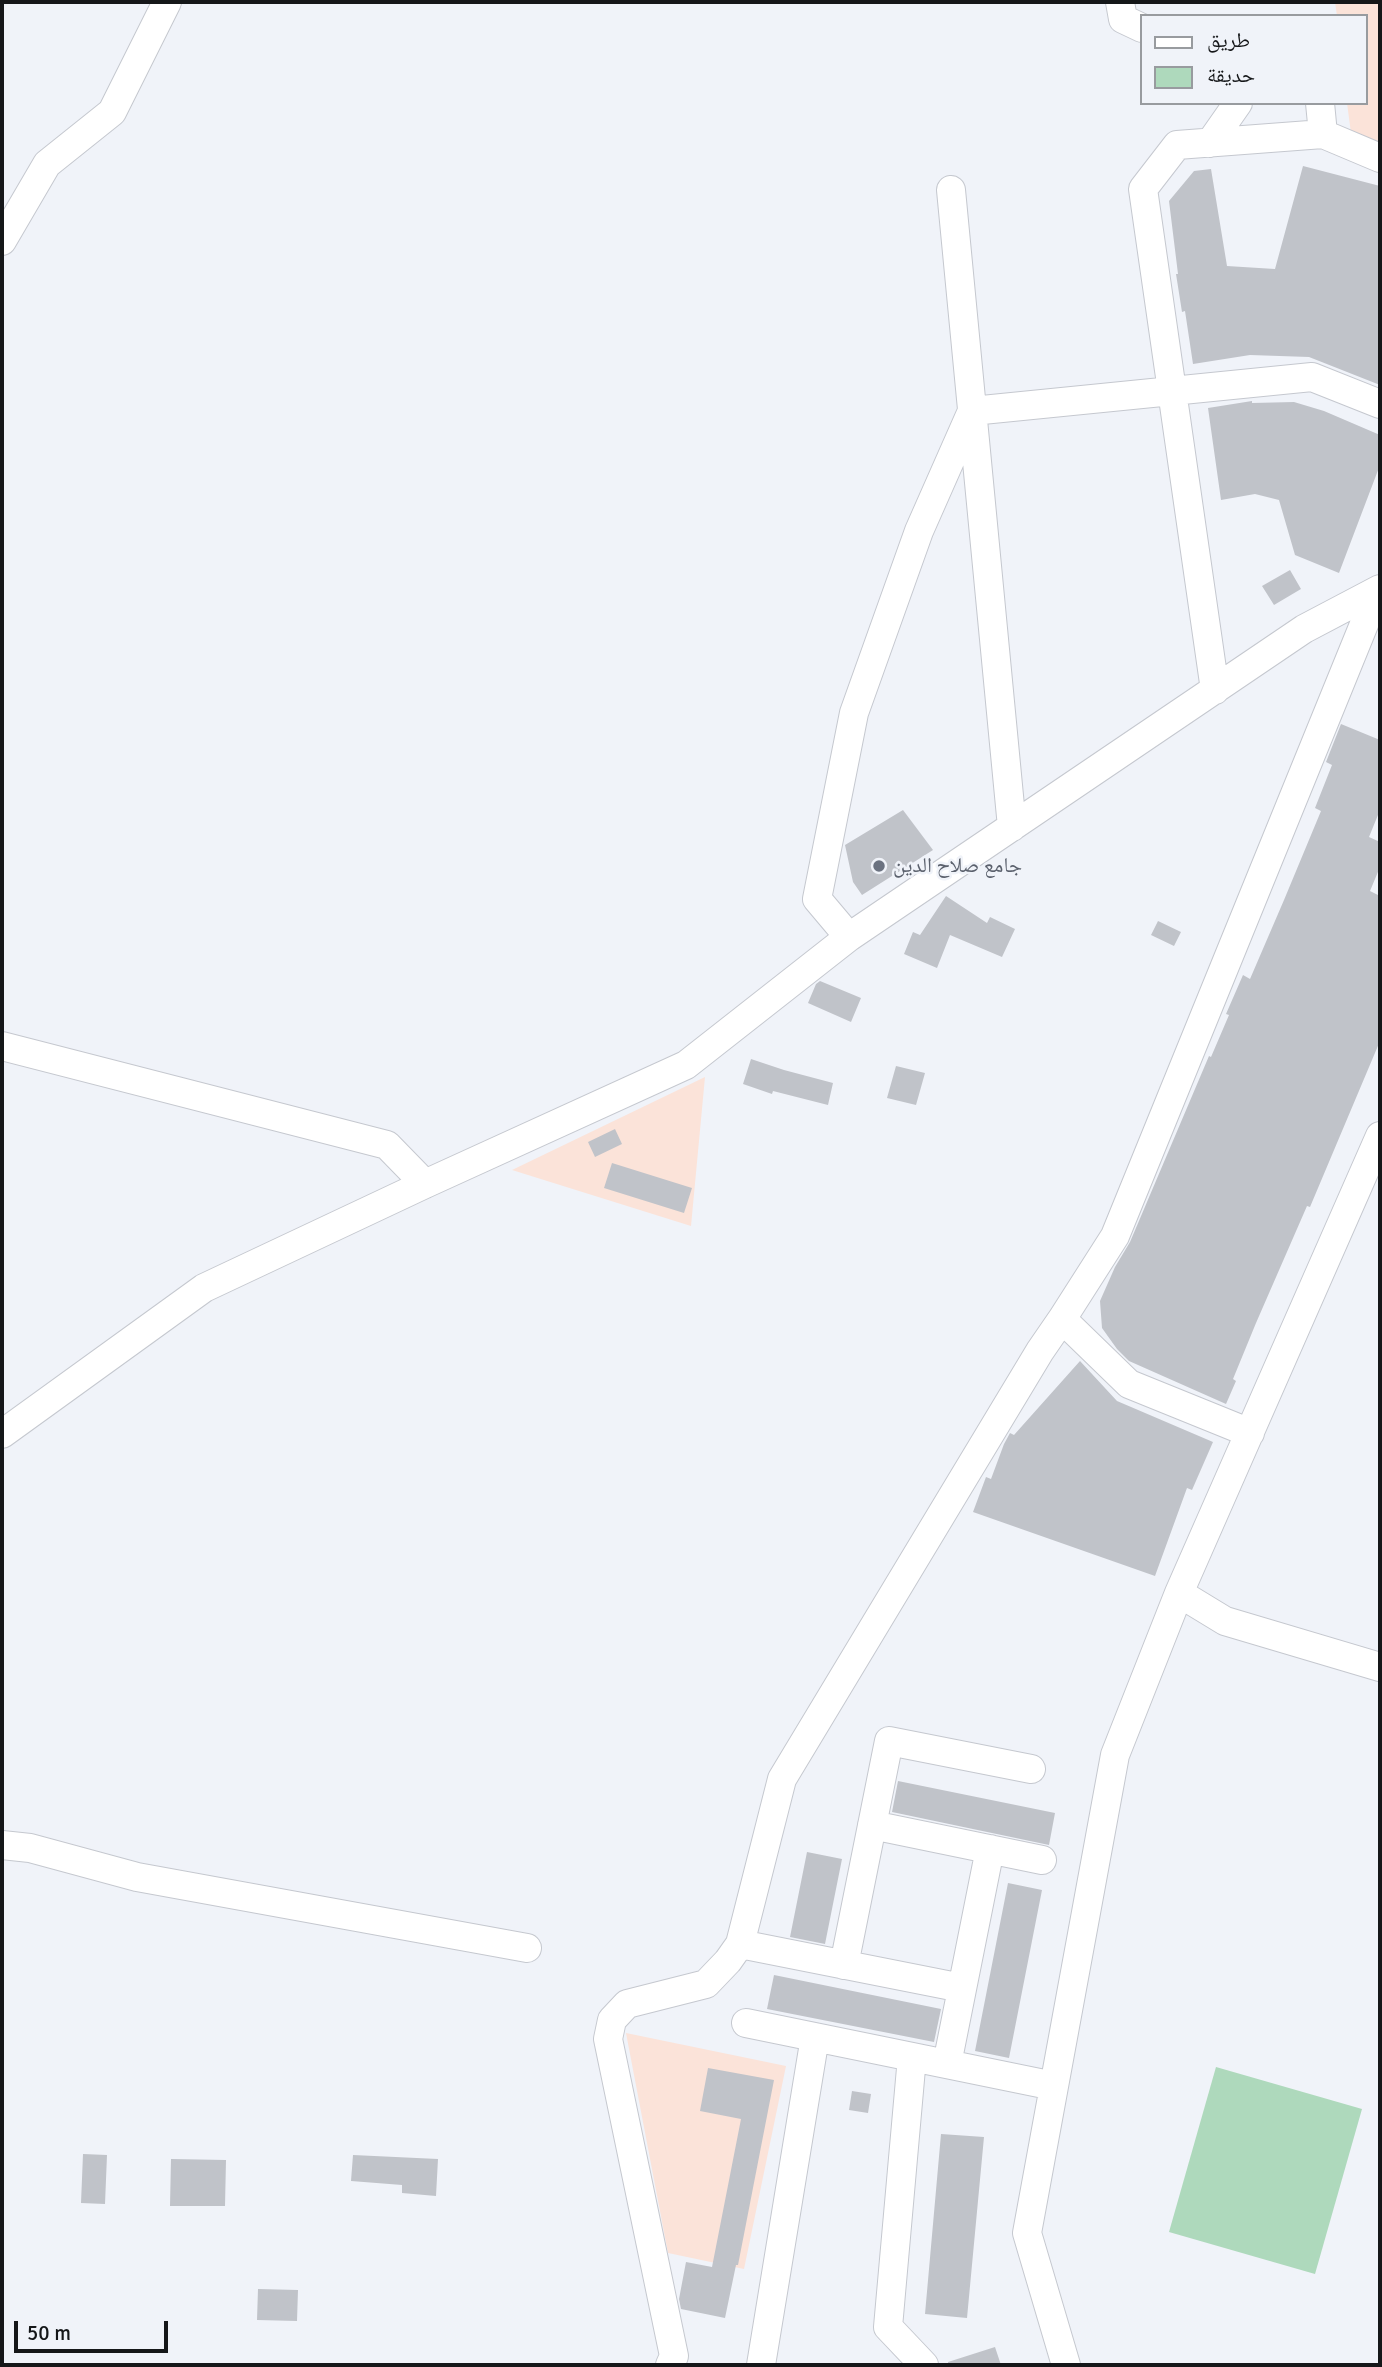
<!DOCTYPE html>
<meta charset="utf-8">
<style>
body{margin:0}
#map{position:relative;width:1382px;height:2367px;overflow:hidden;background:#f0f3f9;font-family:Signika,"Noto Naskh Arabic",sans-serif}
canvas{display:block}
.frame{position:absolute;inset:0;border:4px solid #151719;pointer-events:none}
.legend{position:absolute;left:1140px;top:14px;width:228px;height:91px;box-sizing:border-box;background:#f0f3f9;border:2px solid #989b9f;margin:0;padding:9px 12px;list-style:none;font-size:21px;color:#151719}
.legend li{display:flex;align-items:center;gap:14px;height:35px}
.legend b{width:35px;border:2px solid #989b9f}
.scale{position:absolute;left:14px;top:2321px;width:154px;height:32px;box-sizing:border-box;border:4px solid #151719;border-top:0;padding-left:9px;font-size:21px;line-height:24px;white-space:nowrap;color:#151719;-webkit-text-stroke:5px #f0f3f9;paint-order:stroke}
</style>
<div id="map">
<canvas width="1382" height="2367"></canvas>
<div class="frame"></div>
<ul class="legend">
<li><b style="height:9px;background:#fff"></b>طريق</li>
<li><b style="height:19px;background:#aed9bc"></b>حديقة</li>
</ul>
<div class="scale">50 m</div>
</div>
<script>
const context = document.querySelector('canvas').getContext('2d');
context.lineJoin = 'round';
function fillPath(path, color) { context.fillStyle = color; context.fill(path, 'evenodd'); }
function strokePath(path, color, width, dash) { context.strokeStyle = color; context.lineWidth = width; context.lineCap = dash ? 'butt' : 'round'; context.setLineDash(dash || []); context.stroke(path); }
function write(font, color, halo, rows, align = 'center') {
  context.font = font + ' Signika,"Noto Naskh Arabic",sans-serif'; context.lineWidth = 5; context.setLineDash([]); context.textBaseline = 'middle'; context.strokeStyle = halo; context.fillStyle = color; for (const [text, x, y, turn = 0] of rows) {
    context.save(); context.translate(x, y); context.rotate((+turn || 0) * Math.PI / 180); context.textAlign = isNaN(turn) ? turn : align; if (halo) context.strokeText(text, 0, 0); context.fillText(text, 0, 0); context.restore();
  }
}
const education = new Path2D(`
 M1335,2h45v143l-29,-12 -4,-30h19v-87h-29z
 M705,1077l-14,149 -179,-56z
 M626,2033l160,33 -42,203 -76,-16z`);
const green = new Path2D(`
 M1216,2067l146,42 -47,165 -146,-42z`);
const building = new Path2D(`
 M1303,166l77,20v199l-71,-28 -59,-2 -57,9 -8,-53 -3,1 -6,-38h2l-9,-73 25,-30 17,-2 16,97 48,3z
 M1252,401v2l42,-1 30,9 56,24v30l-41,108 -44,-18 -16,-55 -24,-6 -34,6 -13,-92z
 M1290,570l11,19 -27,16 -12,-19z
 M1341,724l39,16v70l-11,27 11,5v25l-10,24 10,5v145l-70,166 -3,-1 -51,117 -23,56 3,2 -10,23 -97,-43 -12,-12 -15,-21 -2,-27 15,-34 15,-25 79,-186 2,1 18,-42 -3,-1 17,-39 7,4 34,-79 37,-89 -6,-3 17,-43 -6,-3z
 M903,810l30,40 -71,45 -9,-13 -8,-37z
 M946,896l41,27 3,-6 25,12 -13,28 -52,-22 -13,33 -33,-14 9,-22 7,3z
 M1158,921l23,11 -7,14 -23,-11z
 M820,981l41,17 -10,24 -43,-19 8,-19z
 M751,1059l33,11 49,13 -5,22 -55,-14 -1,3 -29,-10z
 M896,1066l29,7 -9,32 -29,-7z
 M615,1129l7,15 -27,13 -7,-15z
 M612,1163l80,25 -8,25 -80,-25z
 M1080,1361l37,40 96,41 -21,48 -5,-2 -32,88 -182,-64 13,-35 5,2 13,-35 6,-11 4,2z
 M898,1781l157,32 -6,32 -157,-33z
 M807,1852l35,7 -17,85 -35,-7z
 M1008,1883l34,7 -33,168 -34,-7z
 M774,1975l167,34 -7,33 -167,-33z
 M708,2068l66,12 -36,185h-2l-11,53 -44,-9 -2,-10 7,-37 26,5 29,-148 -41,-8z
 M852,2091l19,3 -3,19 -19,-3z
 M941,2134l43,3 -17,181 -42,-4z
 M83,2154l24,1 -2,49 -24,-1z
 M353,2155l85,4 -2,37 -34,-3v-8l-51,-4z
 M171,2159l55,1 -1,46h-55z
 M258,2289l40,1 -1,31 -40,-1z
 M995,2347l6,18h-53v-3z`);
const minor = new Path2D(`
 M1120,2l3,17 19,9
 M1320,103l3,31
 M1210,143l28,-40
 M951,190l61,637
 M2,241l45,-77 65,-52 55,-110
 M1215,690l-72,-501 34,-44 146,-11 57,24
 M849,937l-32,-38 37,-186 65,-182 53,-120 340,-34 68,27
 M2,1046l385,99 38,39
 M1250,1433l-121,-49 -67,-65 53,-83 263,-646
 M2,1434l202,-146 221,-104 261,-119 163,-128 455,-308 76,-40
 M1179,1593l46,28 155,46
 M872,1825l170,35
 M2,1845l28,3 107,29 390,71
 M740,1944l222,44
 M844,1965l45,-224 142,28
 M746,2023l308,63
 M912,2057l-24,270 36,38
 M947,2064l43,-215
 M670,2365l4,-9 -66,-317 4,-19 15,-16 79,-20 22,-23 12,-17 42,-165 258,-428 22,-32
 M761,2365l54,-328
 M1066,2365l-39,-132 88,-478 64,-162 201,-457`);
const markers = [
 [879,866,7,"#6b7280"]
];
const worshipNames = [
 ["جامع صلاح الدين",893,866]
];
fillPath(education, '#fbe3d9');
fillPath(green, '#aed9bc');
fillPath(building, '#c0c3c9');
strokePath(minor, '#c5c8cf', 30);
strokePath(minor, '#fff', 28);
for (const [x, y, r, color] of markers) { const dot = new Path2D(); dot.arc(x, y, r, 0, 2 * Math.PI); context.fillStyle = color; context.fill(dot); strokePath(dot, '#f0f3f9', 2.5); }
write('21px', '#5b616d', '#f0f3f9', worshipNames, 'left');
</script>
